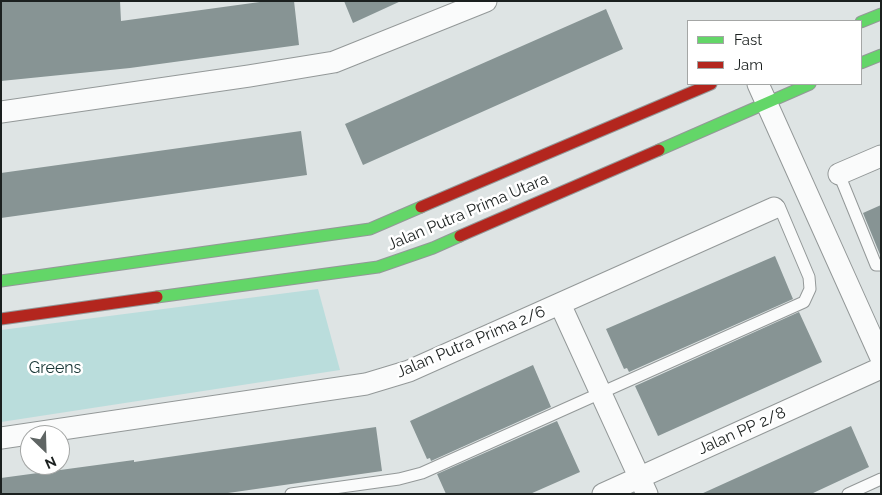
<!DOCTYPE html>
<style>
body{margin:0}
#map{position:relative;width:882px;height:495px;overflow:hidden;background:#dee4e4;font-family:Raleway,sans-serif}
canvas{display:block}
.frame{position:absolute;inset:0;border:2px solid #1b201f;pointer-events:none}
.legend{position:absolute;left:687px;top:20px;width:175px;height:65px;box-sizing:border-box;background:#fff;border:1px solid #a4a6a5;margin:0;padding:6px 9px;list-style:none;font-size:15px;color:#1b201f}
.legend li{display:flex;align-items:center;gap:10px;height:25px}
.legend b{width:25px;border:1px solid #a4a6a5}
.north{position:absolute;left:20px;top:425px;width:50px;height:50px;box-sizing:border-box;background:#fff;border:1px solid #a4a6a5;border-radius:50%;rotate:156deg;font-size:14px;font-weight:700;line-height:20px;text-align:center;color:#1b201f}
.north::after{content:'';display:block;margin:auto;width:18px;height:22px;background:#5f6564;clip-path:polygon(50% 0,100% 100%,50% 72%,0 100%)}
</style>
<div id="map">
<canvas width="882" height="495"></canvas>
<div class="frame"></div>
<ul class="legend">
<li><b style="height:6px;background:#63d668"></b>Fast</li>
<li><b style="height:6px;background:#b3261e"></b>Jam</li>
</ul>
<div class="north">N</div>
</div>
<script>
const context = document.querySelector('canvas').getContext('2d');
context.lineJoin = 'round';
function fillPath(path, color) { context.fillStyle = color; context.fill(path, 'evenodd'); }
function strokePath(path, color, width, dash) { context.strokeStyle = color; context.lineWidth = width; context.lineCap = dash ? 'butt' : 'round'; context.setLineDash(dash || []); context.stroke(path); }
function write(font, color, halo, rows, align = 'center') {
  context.font = font + ' Raleway,sans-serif'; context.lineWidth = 5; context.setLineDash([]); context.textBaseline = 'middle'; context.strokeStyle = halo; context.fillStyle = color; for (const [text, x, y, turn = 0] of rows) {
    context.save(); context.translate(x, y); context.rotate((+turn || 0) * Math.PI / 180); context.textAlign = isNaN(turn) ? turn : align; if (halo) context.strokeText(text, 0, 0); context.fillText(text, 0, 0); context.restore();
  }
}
const green = new Path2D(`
 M318,289l22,81 -339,52v-92z`);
const building = new Path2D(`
 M1,1h119l1,20 146,-20h27l5,44 -169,23 -129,13z
 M344,1h57l-48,22z
 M606,9l17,40 -260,116 -18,-41z
 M301,131l6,44 -306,43v-45z
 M881,205v52l-18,-44z
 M775,256l18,43 -164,73 -2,-4 -3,1 -18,-40z
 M799,312l23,50 -164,74 -23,-50z
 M533,365l18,42 -120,54 -1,-3 -3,1 -17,-38z
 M557,421l23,51 -50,22h-84l-9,-20z
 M851,426l18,41 -58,27h-110z
 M376,427l6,44 -161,23h-220v-16l133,-18v2z`);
const lane = new Path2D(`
 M839,174l37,91h5
 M291,494l108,-15 23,-6 382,-171 6,-13 -1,-12 -30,-71 -5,2
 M848,494l33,-15`);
const street = new Path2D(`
 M758,84l123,274
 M1,112l248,-36 85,-14 152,-61
 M839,174l42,-18
 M560,304l87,190
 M1,438l365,-54 43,-13 365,-163
 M603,494l278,-126`);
const fast = new Path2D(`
 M861,22l20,-8
 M861,63l20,-8
 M659,150l151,-66
 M1,281l369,-52 51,-22
 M157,297l221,-30 55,-19 27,-12`);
const jam = new Path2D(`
 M421,207l290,-123
 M460,236l199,-86
 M1,319l156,-22`);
const streetNames = [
 ["Jalan Putra Prima Utara",468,212,-23],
 ["Jalan Putra Prima 2/6",471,342,-23],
 ["Jalan PP 2/8",742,431,-24]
];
const parkNames = [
 ["Greens",55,368]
];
fillPath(green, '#badddc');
fillPath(building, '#879494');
strokePath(lane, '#939898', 13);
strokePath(street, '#939898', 23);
strokePath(fast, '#939898', 13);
strokePath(jam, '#939898', 13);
strokePath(lane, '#fafbfb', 11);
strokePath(street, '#fafbfb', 21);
strokePath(fast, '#63d668', 11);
strokePath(jam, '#b3261e', 11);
write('16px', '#1b201f', '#fff', streetNames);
write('16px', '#153433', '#fff', parkNames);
</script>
